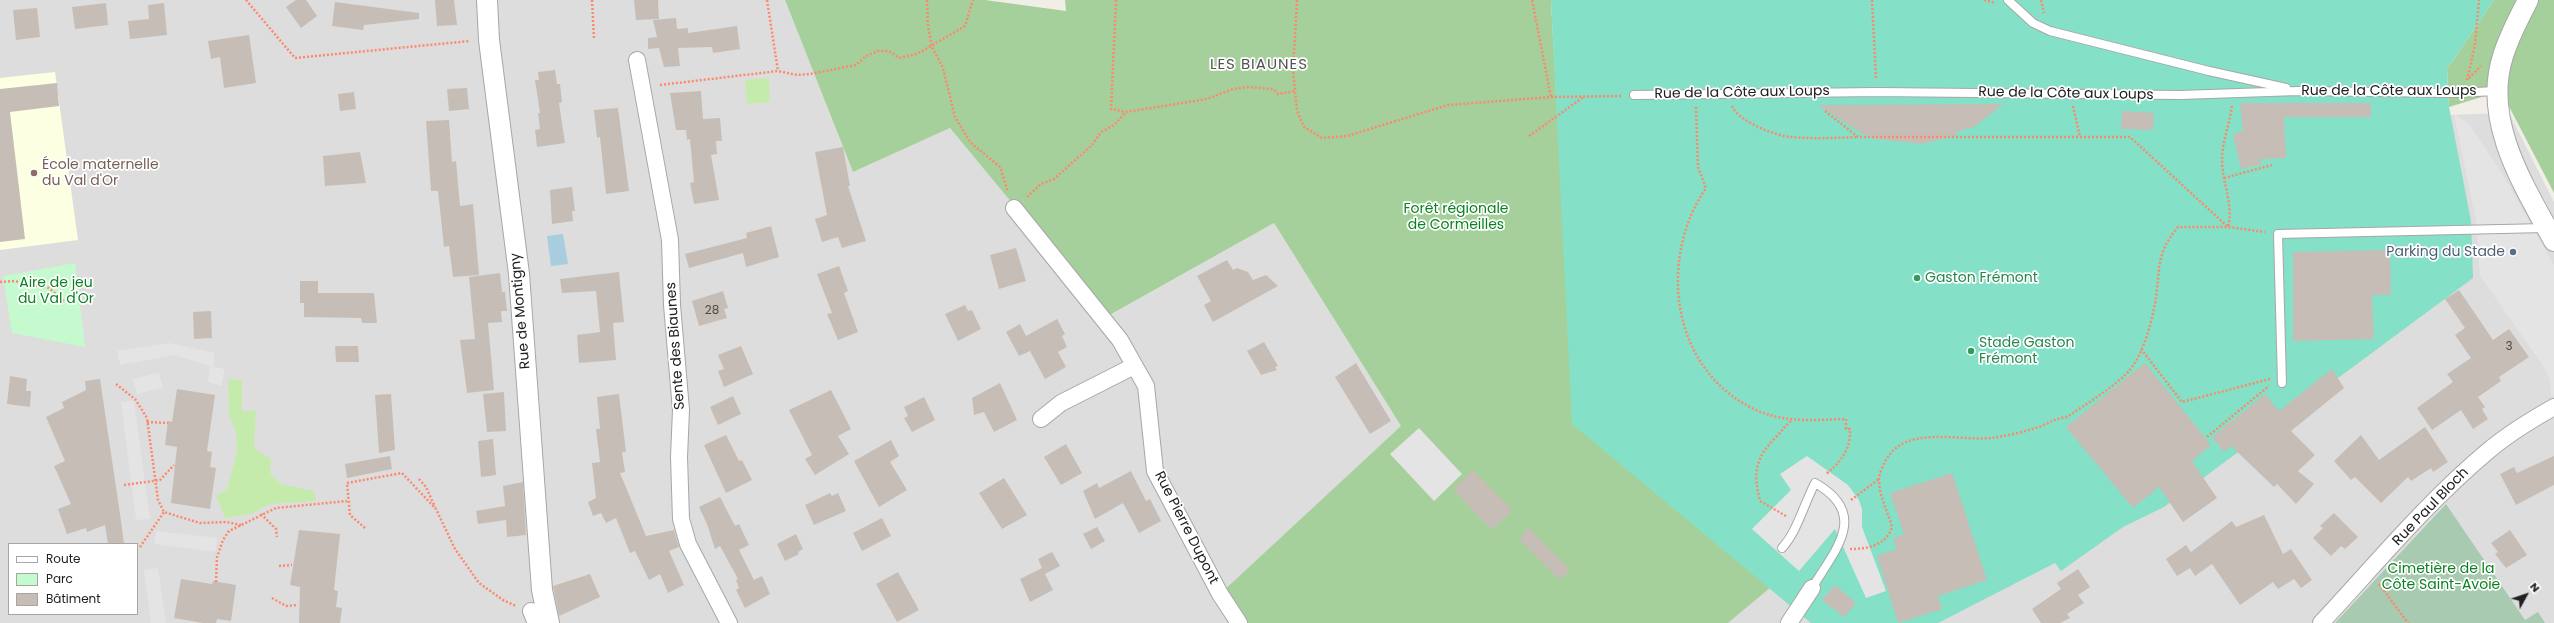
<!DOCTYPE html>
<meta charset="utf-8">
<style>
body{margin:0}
#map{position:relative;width:2554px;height:623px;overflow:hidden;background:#f1eee7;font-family:Poppins,sans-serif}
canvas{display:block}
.legend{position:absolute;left:8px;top:543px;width:130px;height:72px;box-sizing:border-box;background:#fff;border:1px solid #a6a6a6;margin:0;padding:5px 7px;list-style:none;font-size:12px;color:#202020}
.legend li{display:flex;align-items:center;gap:8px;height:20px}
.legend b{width:20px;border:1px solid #a6a6a6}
.north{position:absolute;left:2506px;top:575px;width:40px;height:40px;-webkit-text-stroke:3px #fff;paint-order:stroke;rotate:50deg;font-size:11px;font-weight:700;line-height:16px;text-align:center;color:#202020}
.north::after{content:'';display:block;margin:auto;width:14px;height:18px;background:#202020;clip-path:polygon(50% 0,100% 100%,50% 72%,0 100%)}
</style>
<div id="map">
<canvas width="2554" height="623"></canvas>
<ul class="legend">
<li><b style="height:5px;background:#fff"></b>Route</li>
<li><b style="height:11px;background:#c4face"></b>Parc</li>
<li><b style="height:11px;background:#c6beb6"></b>Bâtiment</li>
</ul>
<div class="north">N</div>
</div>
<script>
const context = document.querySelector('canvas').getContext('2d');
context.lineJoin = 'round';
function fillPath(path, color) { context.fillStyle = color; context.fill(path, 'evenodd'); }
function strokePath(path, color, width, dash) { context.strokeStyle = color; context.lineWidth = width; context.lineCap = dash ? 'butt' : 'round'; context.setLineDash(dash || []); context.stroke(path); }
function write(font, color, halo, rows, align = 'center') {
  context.font = font + ' Poppins,sans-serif'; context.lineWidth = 3.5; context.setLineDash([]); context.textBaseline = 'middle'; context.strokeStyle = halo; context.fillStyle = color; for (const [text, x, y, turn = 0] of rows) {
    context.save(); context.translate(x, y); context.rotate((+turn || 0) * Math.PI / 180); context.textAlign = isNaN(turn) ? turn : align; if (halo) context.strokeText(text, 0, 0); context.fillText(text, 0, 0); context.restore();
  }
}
const residential = new Path2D(`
 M0,0h785l68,172 97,-44 156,189 168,-94 127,203 131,197h-1532zM9,544h128v70h-128z
 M2509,113l45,89v421h-826l60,-50 -92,-435z`);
const education = new Path2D(`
 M55,72l23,168 -78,10v-172z`);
const grass = new Path2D(`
 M769,78l1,24 -23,2 -2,-24z
 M228,379l14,1v31h14l-2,37 17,11 -1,14 11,11 33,7 2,10 -47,3 -17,10 -27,4 -9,-23 11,-5 10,-39 -1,-19 -7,-17z`);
const forest = new Path2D(`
 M785,0h200l81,11 -1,-11h486l5,94 232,479 -60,50h-489l-19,-29 181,-168 -127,-203 -168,94 -156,-189 -97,44z
 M2494,0h60v193l-53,-102 -52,16 -2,-38z`);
const cemetery = new Path2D(`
 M2446,504l79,116 13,-8 7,11h-210z`);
const park = new Path2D(`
 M75,263l10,84 -73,-14 -9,-57z`);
const pitch = new Path2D(`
 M1551,0h943l-47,69 2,38 22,114 2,57 -309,229 -41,20 -62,44 -6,-8 -117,60h-127l-239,-199z`);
const parking = new Path2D(`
 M2454,114l15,10 34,51 51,90v130l-3,2 -1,-16 -6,-14 -64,-91 -4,-55z
 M169,343l46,10 -2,14 12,2 -4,17 -13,-4 2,-16 -36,-11 -54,10 -3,-14z
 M159,373l4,15 -26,6 -4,-15z
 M134,401l16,118 -14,1 -15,-118z
 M1419,428l43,46 -28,27 -44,-47z
 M1807,456l41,29 11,15 3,9v18l24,64 -20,7 -31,-69 -36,42 -47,-42 39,-39 -11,-16z
 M156,531l61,7 -1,14 -62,-8z
 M158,568l8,55h-15l-7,-53z`);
const water = new Path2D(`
 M563,234l5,30 -17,2 -4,-30z`);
const building = new Path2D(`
 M296,0h10l11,16 -16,12 -15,-21z
 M435,0h19l3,25 -20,1z
 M634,0h24l1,19 -23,1z
 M335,2l84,11v6l-55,6 -1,5 -31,-4z
 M106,3l2,22 -33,4 -3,-22z
 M164,3l3,32 -37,4 -2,-18 21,-2 -1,-14z
 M37,8l3,29 -24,3 -3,-30z
 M676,18l1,11 11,-1v5l49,-7 3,23 -27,4 -1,-6 -34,1 2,18 -16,1 -5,-19 -11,1v-11l9,-1 -4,-17z
 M249,35l7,48 -32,5 -4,-31 -9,2 -3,-18z
 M555,70l2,14h3l2,18 -3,1 6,40 -28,4 -2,-17 5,-1 -2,-16h2l-5,-33h4l-1,-8z
 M57,83l2,23 -49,6 15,127 -25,3v-153z
 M467,88l2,21 -20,2 -2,-22z
 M701,91l2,28 17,-1 2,23h-6l1,13 -6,1 8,45 -25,4 -4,-21 4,-1 -4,-43 -3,1 -1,-10h-10l-6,-37z
 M354,92l2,17 -16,2 -2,-17z
 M2240,103h131v14h-87l2,41 -26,1 2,5 -21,5 -8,-35 10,-3z
 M2003,104l-29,23 -18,5 1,3 -35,9 -45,-5 -14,-5 -45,-29z
 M618,108l11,83 -23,3 -6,-57 -3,1 -3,-28z
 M2122,111l32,2 -1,17 -32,-1z
 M449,120l3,42 4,-1 4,45 13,-2 6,71 -26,2 -4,-31 -5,1 -6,-56h-7l-5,-70z
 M843,147l7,39h-2l18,55 -24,7 -4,-11 -16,5 -7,-23 12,-4 -12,-63z
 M360,152l6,31 -41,3 -2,-30z
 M572,187l3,24h-3l1,10 -21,3 -2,-34z
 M771,226l8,31 -33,10 -3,-14 -54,15 -4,-14 62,-16 -1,-5z
 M1016,248l10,33 -27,8 -9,-34z
 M2390,250l1,45h-19l2,44 -81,2v-89z
 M1227,260l6,10 4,-2 11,4 5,8 13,-5 12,11 -65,36 -9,-17 7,-4 -14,-25z
 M839,266l9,25 -4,2 14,39 -20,8 -11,-26 5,-1 -15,-39z
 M619,272l5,50 -11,1 3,37 -37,3 -2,-28 23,-3 -4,-41 -34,2 -2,-14z
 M500,273l2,19h3l2,19h-6l1,11 -14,1 6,67 -27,3 -7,-53 15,-1 -6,-62z
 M300,281h18v12h56l3,30h-15l-1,-5 -57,-1v-14h-4z
 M2459,290l34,50 16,-11 20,28 -30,20 2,4 -23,16 7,10 -3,2 6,10 -15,10 -12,-19 -29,20 -15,-22 36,-26 -6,-8 24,-16 -16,-23 10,-7 -20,-29z
 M723,291l5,17 -4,1 3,9 -28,8 -7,-25z
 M965,305l3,6 4,-1 9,19 -23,12 -13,-27z
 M211,311l1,27 -18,1 -1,-27z
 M1057,319l8,15 -3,2 5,11 -9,5 8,15 -21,12 -15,-28 -11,5 -13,-24 14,-8 6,12z
 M1264,342l14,24 -3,1 2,3 -16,5 -14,-24z
 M335,346h23l1,16h-23z
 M741,346l12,28 -29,13 -6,-16 6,-2 -6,-14z
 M1356,363l35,58 -21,13 -35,-57z
 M2145,363l66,82 -19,16 25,37 -34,24 -24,-35 -26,21 -67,-81z
 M2332,369l12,19 -53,43 24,24 -17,16 16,13 -18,20 -19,-20 -3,3 -43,-41 -7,6 -12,-15 53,-43 14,17z
 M10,376l17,3 -1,12h5l-1,16 -23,-3z
 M100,379l21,142 3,23h-16l-3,-19 -18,7 -1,-4 -19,6 -9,-25 13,-5 -17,-38 11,-5 -19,-44 18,-9 -2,-6 24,-12 -1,-9z
 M1000,383l17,37 -23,12 -10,-20 -10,3 -2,-17z
 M177,389l38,6 -8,56 5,1 -2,15 6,1 -6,41 -39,-6 6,-56 -12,-2 3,-24 4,1z
 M831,390l20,39 -13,7 11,18 -34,21 -10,-16 7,-4 -23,-45z
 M504,392l2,39 -19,1 -4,-38z
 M391,394l4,56 -16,3 -4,-58z
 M619,394l7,58h-4l3,20 -5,1 26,63 28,-6 5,17 -10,4 15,34 -16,8 -8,-19 -11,6 -14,-29 -5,2 -14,-35 -10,5 -5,-10 -8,3 -5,-14 8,-4 -4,-35 8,-1 -4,-33h4l-3,-32z
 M733,396l8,18 -23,11 -8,-18z
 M924,397l11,23 -23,12 -8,-14 4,-2 -4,-9z
 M2425,427l23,35 -15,10 -2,-4 -20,13 -3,-4 -27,26 -26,-26 -4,3 -17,-19 27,-26 18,25z
 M726,435l13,26 3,-1 10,20 -26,13 -22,-48z
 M493,439l3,36 -15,2 -3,-36z
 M891,440l8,16 -9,6 17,28 -28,17 -25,-46z
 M1066,444l16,29 -21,12 -17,-28z
 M390,456l2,13 -45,9 -2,-14z
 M2554,456v29l-38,20 -16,-31 14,-7 3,6z
 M1473,470l39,40 -20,20 -39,-41z
 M1131,471l15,30 4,-2 11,22 -22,12 -16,-30 -28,16 -12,-28 14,-8 2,5z
 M1952,473l35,107 -49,16 4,13 -44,14 -21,-67 20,-7 -4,-11 11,-4 -14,-41z
 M1004,478l23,37 -25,14 -23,-36z
 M523,482l3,53 -19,2 -1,-17 -28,4 -2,-13 29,-5 -2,-20z
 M830,493l2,3 6,-3 8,18 -32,14 -9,-20z
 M720,497l15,29 4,-2 10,21 -10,5 15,30 8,-4 8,18 -25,14 -9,-18 3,-2 -3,-8 2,-1 -18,-33 -5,3 -8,-25 -8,-17z
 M2334,513l24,24 -13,12 -4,-3 -10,10 -18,-18 10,-10 -3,-2z
 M2264,515l19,39 8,-5 21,31 -11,8 -7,-9 -16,10 -5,-7 -33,23 -28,-41 -17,12 -5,-8 -13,8 -11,-17 20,-14 5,7 41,-31 4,6z
 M882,518l9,18 -29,15 -9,-18z
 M1097,527l8,14 -14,8 -8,-15z
 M1528,527l42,43 -10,10 -40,-40z
 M299,530l41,4 -6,56 4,1 -2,16 6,1 -2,15h-41l1,-36 -10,-2z
 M2510,530l17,25 -21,13 -11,-14 3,-2 -7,-9z
 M796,534l7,15 -5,3 1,2 -14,7 -8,-17z
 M1052,552l8,14 -15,8 8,16 -23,12 -10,-23 22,-11 -4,-9z
 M2078,569l12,18 -12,8 6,8 -17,11 3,4 -10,5h-19l-9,-14 29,-20 -4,-6z
 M898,572l21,38 -22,12 -21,-38z
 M590,574l10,23 -41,19 -6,-30z
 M181,579l31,5 1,-3 23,4 -5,36 -14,-2 -1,4h-13l-29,-5z
 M1835,585l21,18 -12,14 -22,-17z`);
const path = new Path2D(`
 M246,0l49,58 175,-17
 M592,0l2,39
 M767,0l11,71
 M927,0l1,26 4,21 11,21 12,49 15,25 30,25 8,25
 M1116,0l-5,109 15,3
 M1297,0l-4,70 4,41 7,16 18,11 25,-2 101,-31 103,-8 72,-1
 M1532,0l19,97
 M1872,0l4,79
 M1984,0l11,3
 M2041,0l3,13
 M2469,78l12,-12
 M2467,80l8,-35 4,-45
 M660,85l118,-14 19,4 13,-1 46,-9 10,-9 12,-5h11l10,7 18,-4 48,-28 8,-26
 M1732,106c6,15 43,30 59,31 22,2 44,1 66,0
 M2073,106l7,31
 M1696,107l2,60 8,21c-49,72 -35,183 50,222 28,13 59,10 90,9v10h4c1,20 -9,33 -24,45
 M1825,111l33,26h272l98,90c6,-22 -6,-44 -6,-67 0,-19 8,-36 10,-55
 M1529,136l56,-40
 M2224,178l48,-13
 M1027,197l14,-13 13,-5 38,-34 9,-13 13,-7 12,-13 81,-13 26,-10 15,-2 25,2 5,5 17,-3
 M0,282l14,-1 35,7 15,13
 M2141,349l41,53 88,-23
 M116,384l19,15 12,19 11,82 6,12 36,11 27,-1 14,3
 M147,422l21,1
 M2207,437l62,-51
 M419,479l7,8 9,20
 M124,485l36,-5 14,-15
 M1851,500l28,-21
 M261,514l15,15 1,8
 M1786,516l-26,-15c-7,-28 -5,-42 15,-63 6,-6 10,-12 17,-18
 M365,528l-15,-13 -3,-32 55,-10 34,36 19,40 24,34 24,17 13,6
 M140,547l24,-35
 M1850,549c17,0 36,-3 42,-22 -4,-16 -13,-30 -13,-47 0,-7 4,-14 7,-20 19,-35 72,-19 105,-22 15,-2 33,-6 48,-11 10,-4 17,-9 28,-10 21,-14 44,-28 61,-45 15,-16 23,-48 27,-68 6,-34 -1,-48 23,-77h50l37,5
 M279,566l13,-1
 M216,582l1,-25 6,-17 6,-9 47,-23 71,-7
 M2379,584l29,39
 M272,598l14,8 12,-1`);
const service = new Path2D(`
 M2008,0l25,23 17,8 159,40 77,17
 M1634,95l242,-3 304,3 118,-4 156,2 43,-2
 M2282,383l-4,-149 268,-6
 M1782,548c15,-16 22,-44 33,-65 55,31 20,67 -3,105`);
const minor = new Path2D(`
 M637,60l33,180 2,65 9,105 -2,47 2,62 7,25 41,79
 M1014,208l106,132 26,46 9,85 65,123 19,29
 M1041,419l20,-16 73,-37
 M531,611l5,12
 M1789,623l23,-35
 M2321,623c54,-58 106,-121 167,-172 20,-17 43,-31 66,-44`);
const tertiary = new Path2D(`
 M487,0l2,40 30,234 23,316 7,33
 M2528,0c-9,18 -19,36 -25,56 -21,65 21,130 51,185`);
const markers = [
 [34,173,4,"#8d6e63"],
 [2513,252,4,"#5c6f8a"],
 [1917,278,4,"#2e9e5b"],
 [1971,351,4,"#2e9e5b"]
];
const numberNames = [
 ["28",712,311],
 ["3",2509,347]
];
const streetNames = [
 ["Rue de la Côte aux Loups",2389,91],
 ["Rue de la Côte aux Loups",1742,93,-1],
 ["Rue de la Côte aux Loups",2066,94,1],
 ["Rue de Montigny",521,311,-95],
 ["Sente des Biaunes",676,346,-94],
 ["Rue Paul Bloch",2431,507,-46],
 ["Rue Pierre Dupont",1186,528,63]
];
const educationNames = [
 ["École maternelle",42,165],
 ["du Val d'Or",42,181]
];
const parkNames = [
 ["Forêt régionale",1456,209],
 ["de Cormeilles",1456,225],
 ["Aire de jeu",56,283],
 ["du Val d'Or",56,299],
 ["Cimetière de la",2441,569],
 ["Côte Saint-Avoie",2441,585]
];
const serviceNames = [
 ["Parking du Stade",2505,252]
];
const leisureNames = [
 ["Gaston Frémont",1925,278],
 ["Stade Gaston",1979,343],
 ["Frémont",1979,359]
];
const neighbourhoodNames = [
 ["LES BIAUNES",1259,65]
];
fillPath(residential, '#dedddd');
fillPath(education, '#fcffe2');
fillPath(grass, '#c5ebac');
fillPath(forest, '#a6d09b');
fillPath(cemetery, '#a7cab0');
fillPath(park, '#c4face');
fillPath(pitch, '#84e0c6');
fillPath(parking, '#e4e4e4');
fillPath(water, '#a7cddf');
fillPath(building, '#c6beb6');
strokePath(service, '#a7a7a7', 10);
strokePath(minor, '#a7a7a7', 18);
strokePath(tertiary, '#a7a7a7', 22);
strokePath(path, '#fc896d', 2.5, [2, 2]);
strokePath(service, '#fff', 8);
strokePath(minor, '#fff', 16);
strokePath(tertiary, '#fff', 20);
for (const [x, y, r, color] of markers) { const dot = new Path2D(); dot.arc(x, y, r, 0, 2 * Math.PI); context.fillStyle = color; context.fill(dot); strokePath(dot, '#fff', 1.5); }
write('12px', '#4a4846', null, numberNames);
write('14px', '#202020', '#fff', streetNames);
write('14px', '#785e54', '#fff', educationNames, 'left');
write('14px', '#0a8220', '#fff', parkNames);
write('14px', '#4e5e75', '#fff', serviceNames, 'right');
write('14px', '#27864d', '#fff', leisureNames, 'left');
context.letterSpacing = '1px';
write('15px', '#535353', '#fff', neighbourhoodNames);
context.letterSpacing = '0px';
</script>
